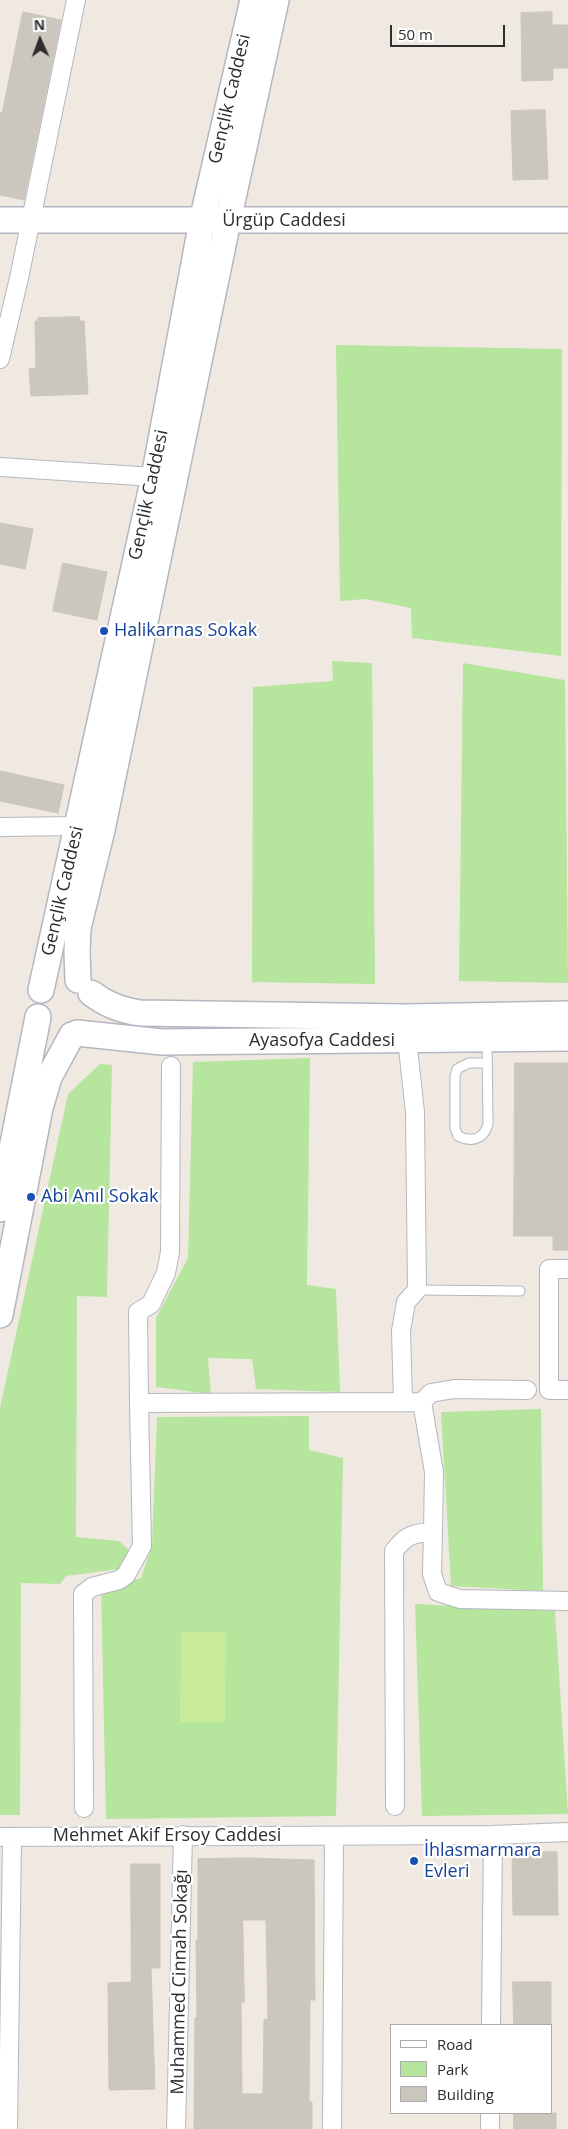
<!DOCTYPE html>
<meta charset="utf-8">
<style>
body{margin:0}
#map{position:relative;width:568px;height:2129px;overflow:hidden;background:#efe9e1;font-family:"Open Sans",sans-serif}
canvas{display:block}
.legend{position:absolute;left:390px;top:2024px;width:162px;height:90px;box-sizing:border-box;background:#fff;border:1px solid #ababab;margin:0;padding:6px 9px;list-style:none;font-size:15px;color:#2e2e2e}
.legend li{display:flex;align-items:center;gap:10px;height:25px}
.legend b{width:25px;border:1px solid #ababab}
.north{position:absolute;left:15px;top:15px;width:50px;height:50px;-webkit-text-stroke:4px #fff;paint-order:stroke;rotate:358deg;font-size:14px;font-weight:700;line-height:20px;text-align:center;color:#2e2e2e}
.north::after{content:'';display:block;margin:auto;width:18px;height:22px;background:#2e2e2e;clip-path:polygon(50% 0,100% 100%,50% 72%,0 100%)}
.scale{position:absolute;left:390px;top:25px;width:115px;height:22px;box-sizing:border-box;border:2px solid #2e2e2e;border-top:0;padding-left:6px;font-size:15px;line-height:18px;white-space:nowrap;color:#2e2e2e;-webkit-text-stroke:4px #fff;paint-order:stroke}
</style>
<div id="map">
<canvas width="568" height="2129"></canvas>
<ul class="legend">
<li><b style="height:6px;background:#fff"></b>Road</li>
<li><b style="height:14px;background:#b6e59e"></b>Park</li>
<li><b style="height:14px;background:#cbc7bf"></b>Building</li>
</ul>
<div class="north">N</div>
<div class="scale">50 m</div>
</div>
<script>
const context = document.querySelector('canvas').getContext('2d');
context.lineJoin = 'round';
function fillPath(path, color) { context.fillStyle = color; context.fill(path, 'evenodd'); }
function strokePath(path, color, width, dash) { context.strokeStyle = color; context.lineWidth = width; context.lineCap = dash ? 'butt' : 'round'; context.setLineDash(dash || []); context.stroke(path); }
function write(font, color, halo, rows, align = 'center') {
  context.font = font + ' "Open Sans",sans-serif'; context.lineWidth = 4.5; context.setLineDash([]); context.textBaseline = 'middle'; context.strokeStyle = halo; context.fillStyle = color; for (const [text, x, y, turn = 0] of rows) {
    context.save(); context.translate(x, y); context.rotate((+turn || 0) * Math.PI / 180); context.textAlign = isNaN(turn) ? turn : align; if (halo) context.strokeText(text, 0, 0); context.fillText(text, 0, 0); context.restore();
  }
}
const green = new Path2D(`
 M336,345l226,4 -1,307 -149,-18 -1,-30 -45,-9 -26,2z
 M332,661l40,2 3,321 -123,-2 1,-295 80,-6z
 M463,663l102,17 3,303 -109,-2z
 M310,1058l-3,227 29,4 4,103 -84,-3 -4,-30 -44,-1 3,36 -55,-7v-69l32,-60 5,-196z
 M100,1064l12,1 -5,232 -30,-1 -1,241 43,4 13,12 -13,16 -53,7 -6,8 -39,-1 -1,232h-20v-407l68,-314z
 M541,1409l2,182 -92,-5 -10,-174z
 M309,1416v34l34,8 -7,358 -230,3 -5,-231 40,-10 11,-33 5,-128z
 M415,1604l140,7 13,203 -146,2z`);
const pitch = new Path2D(`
 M181,1632h45l-1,90h-45z`);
const building = new Path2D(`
 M23,12l38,8 -37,180 -24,-5v-83l2,1z
 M552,12v13h16v43h-15v12l-31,1 -1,-68z
 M545,110l3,69 -35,1 -2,-69z
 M80,317l-1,4h5l4,73 -57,2 -2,-27 7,-1 -1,-47h3v-3z
 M0,523l33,6 -8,40 -25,-5z
 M63,563l44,9 -10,48 -44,-9z
 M0,771l64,14 -6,28 -58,-12z
 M515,1063h53v187h-15v-14h-39z
 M557,1852l1,63h-45l-1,-62z
 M248,1858l66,2 1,140h-5l-1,102h3v27h-118l1,-111h2l-1,-78h2v-81zM243,1920h23l2,100 -4,-1 -1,75h-21l-1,-92h3z
 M131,1864h29v104h-9l4,121 -46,1 -1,-107 23,-1z
 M513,1982h38v43h-37z
 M514,2113h42v16h-42z`);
const lane = new Path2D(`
 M487,1040l1,84c-4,15 -16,19 -30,12l-3,-8v-52l2,-7 12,-6h18
 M417,1290l103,1`);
const street = new Path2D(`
 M0,359l19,-81 57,-278
 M0,467l154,10
 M0,827l78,-1 9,1
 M568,1269h-19v121h19
 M403,1401l-2,-70 5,-29 11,-12 -2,-178 -9,-82
 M139,1403l-1,-91 13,-8 15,-31 4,-21 1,-186
 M433,1532l-1,42 6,18 22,7 108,2
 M395,1806l-1,-255c12,-16 19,-18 39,-19l1,-60 -12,-70
 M84,1808l-1,-214 9,-7 27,-7 7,-5 16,-29 -3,-143 283,-1 9,-9 23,-4 73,1
 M0,1837l493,-2 75,-3
 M491,2025l2,-190
 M8,2129l4,-292
 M176,2129l7,-294
 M332,2129l2,-293
 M490,2129v-16`);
const secondary = new Path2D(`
 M0,220h568
 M78,980l-1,-29 1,-23 24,-98 126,-609 48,-221
 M41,990l113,-513 48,-256 51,-221
 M91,993c16,12 30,17 49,20l266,4 162,-3
 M77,1033l85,9 406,-4
 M0,1209l38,-192
 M0,1315l40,-207 9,-31 23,-42`);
const markers = [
 [104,631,5,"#1a4fb4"],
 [31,1197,5,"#1a4fb4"],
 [414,1861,5,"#1a4fb4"]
];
const streetNames = [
 ["Gençlik Caddesi",230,99,-77],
 ["Ürgüp Caddesi",284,221],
 ["Gençlik Caddesi",149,495,-78],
 ["Gençlik Caddesi",63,891,-77],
 ["Ayasofya Caddesi",322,1041],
 ["Mehmet Akif Ersoy Caddesi",167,1836],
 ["Muhammed Cinnah Sokağı",180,1982,-89]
];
const transitNames = [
 ["Halikarnas Sokak",114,631],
 ["Abi Anıl Sokak",41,1197],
 ["İhlasmarmara",424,1851],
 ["Evleri",424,1872]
];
fillPath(green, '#b6e59e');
fillPath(pitch, '#c9ec9a');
fillPath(building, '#cbc7bf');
strokePath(building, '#cbc5ba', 1);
strokePath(lane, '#b4b7c1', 11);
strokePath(street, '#b4b7c1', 20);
strokePath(secondary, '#b4b7c1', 28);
strokePath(lane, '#fff', 9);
strokePath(street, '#fff', 18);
strokePath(secondary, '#fff', 25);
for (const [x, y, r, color] of markers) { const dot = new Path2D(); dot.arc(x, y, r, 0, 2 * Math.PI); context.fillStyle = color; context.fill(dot); strokePath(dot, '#fff', 2); }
write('18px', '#2e2e2e', '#fff', streetNames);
write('18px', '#164399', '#fff', transitNames, 'left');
</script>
